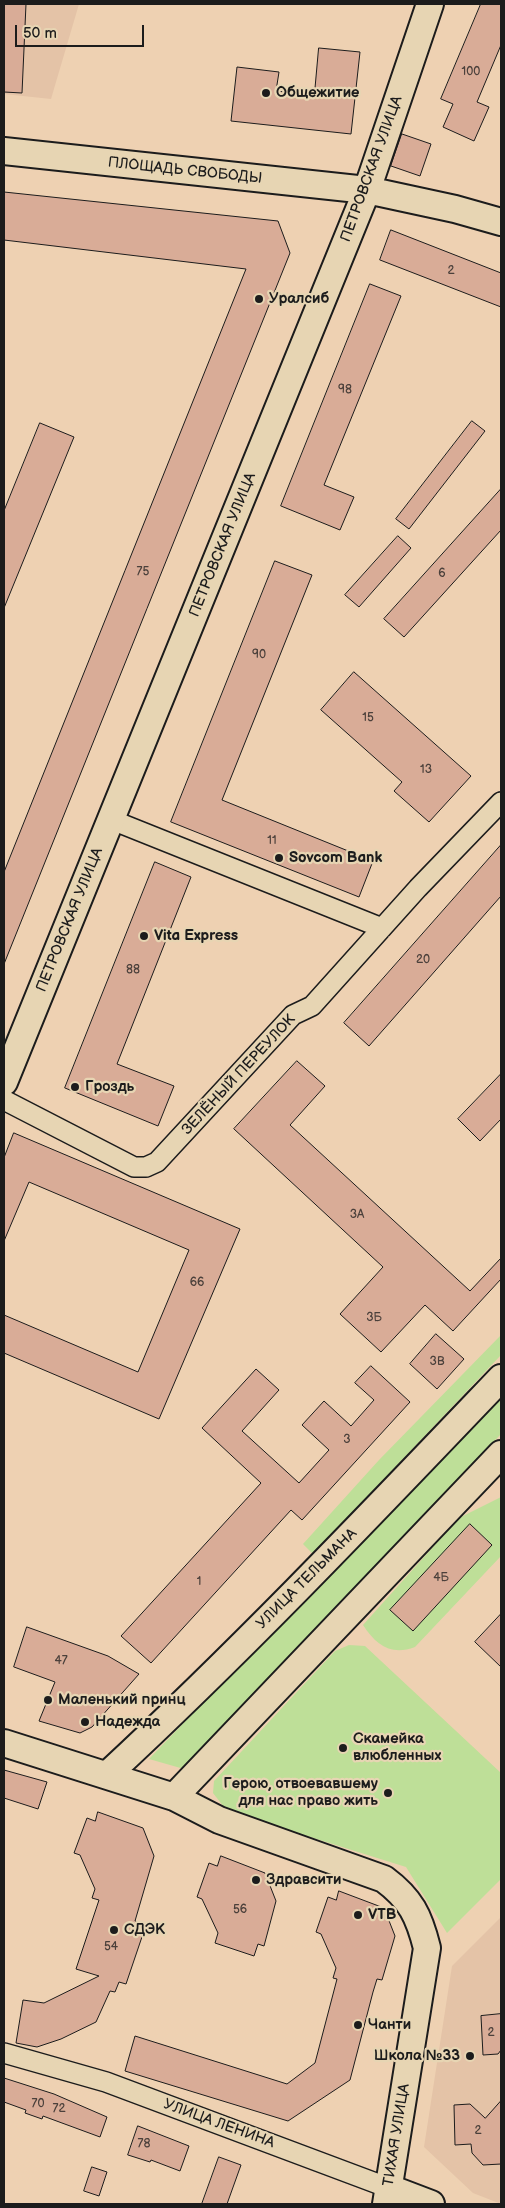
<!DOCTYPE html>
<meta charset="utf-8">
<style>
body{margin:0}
#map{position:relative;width:505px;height:2208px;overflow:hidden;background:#eed1b2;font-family:"Balsamiq Sans",sans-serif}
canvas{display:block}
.frame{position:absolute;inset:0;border:5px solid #1c1c1c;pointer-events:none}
.scale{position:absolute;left:15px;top:25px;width:129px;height:22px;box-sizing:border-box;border:2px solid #1c1c1c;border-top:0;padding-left:6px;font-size:15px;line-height:18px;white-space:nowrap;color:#1c1c1c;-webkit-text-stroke:4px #e7d5b3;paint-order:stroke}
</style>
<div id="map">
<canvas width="505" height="2208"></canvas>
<div class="frame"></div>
<div class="scale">50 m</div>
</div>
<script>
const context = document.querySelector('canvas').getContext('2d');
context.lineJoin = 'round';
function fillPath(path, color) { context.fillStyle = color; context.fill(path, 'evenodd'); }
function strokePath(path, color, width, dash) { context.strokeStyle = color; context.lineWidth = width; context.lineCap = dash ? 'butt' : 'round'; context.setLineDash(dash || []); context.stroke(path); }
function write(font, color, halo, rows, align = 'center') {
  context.font = font + ' "Balsamiq Sans",sans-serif'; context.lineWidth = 4.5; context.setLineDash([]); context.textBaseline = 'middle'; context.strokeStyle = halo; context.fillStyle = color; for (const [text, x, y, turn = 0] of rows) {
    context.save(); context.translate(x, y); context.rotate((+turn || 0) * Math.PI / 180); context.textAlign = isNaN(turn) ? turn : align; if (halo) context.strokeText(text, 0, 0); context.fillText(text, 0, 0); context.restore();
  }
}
const built = new Path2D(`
 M4,4h75l-28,95 -47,-5z
 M501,1917v287l-28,-11 -49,-46 28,-181z`);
const green = new Path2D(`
 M501,1335v20l-188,199 -10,-10 76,-84z
 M501,1392v42l-317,335 -35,-10z
 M501,1497v59l-86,91c-24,9 -39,-2 -52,-22l96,-107z
 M349,1645l16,1 136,127v106l-54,54 -41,-66 -179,-56 -14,-18 1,-12 121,-130z`);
const building = new Path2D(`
 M4,4h22l-4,89 -18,-1z
 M481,4h20v41l-24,57 12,5 -15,34 -31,-14 10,-23 -12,-5z
 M319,48l41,4 -9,82 -120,-13 6,-54 42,5 -3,19 38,4z
 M402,134l29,10 -11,32 -29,-10z
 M4,192l274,29 12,32 -286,711v-92l242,-603 -242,-29z
 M391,230l110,43v34l-121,-47z
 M370,284l31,12 -77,189 30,12 -14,33 -59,-24z
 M472,421l13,10 -76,98 -13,-10z
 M40,423l34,14 -70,171v-97z
 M501,489v41l-97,107 -20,-18z
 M398,536l13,12 -52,59 -14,-12z
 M275,561l37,14 -90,225 151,61 -14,36 -188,-75z
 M354,672l117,104 -42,46 -35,-31 8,-9 -81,-72z
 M501,845v51l-132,150 -25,-23z
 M155,862l36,15 -74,187 57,22 -16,40 -93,-38z
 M297,1061l28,25 -35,39 180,166 31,-33v21l-48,52 -28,-26 -44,47 -41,-38 43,-47 -149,-138z
 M501,1074v45l-21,22 -22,-22z
 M14,1133l226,96 -81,190 -155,-66v-38l134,57 51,-122 -160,-68 -25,59v-83z
 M436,1334l28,25 -27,30 -27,-25z
 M371,1366l39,36 -108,118 -11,-10 -140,153 -30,-27 140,-153 -59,-55 54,-59 23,21 -37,41 57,52 30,-33 -27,-25 22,-24 27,25 23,-26 -19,-17z
 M470,1524l22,21 -79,86 -23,-21z
 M501,1614v53l-26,-25z
 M27,1627l81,29 31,18 -47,53 -12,6 -41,-12 16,-39 -41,-15z
 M4,1770l43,12 -9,27 -34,-11z
 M98,1812l45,16 11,28 -19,65 11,4 -20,59 -7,-2 -4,10 -5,-1 -14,31 -35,17 -24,8 -21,-4 7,-43 21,3 55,-27 -23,-7 23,-69 -7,-2 3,-9 -15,-34 -6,-2 13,-35 8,3z
 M221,1856l44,17 11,28 -12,45 -6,-2 -4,12 -39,-13 3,-10 -16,-34 -5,-2 12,-34 8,3z
 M339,1891l45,17 11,28 -13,44 -5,-1 -4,13 -23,88 -62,41 -163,-50 10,-35 152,48 28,-21 22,-84 -4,-1 3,-10 -15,-34 -5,-2 12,-35 8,3z
 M501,2014v36l-3,4 -15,1 -2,-39z
 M4,2078l50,16 53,23 -7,20 -57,-21 -1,3 -17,-6 1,-3 -22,-8z
 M501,2101v63l-18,1 -11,-12 -1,-9 -16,1 -1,-40 16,-1 15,14z
 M138,2126l51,20 -9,25 -29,-11 -1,2 -22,-7z
 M219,2157l22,8 -14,39h-25z
 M92,2167l15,5 -8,24 -15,-5z`);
const street = new Path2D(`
 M112,820l270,108
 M4,1100l130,67h12l11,-5 136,-147 19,-9 106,-118 83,-86
 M4,2053l102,29 283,106`);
const secondary = new Path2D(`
 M4,151l363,39 88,19 46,13
 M4,1082l363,-892 63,-186
 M4,1743l170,54 45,23 165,59c27,20 35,37 43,69l-41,256
 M107,1775c137,-127 265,-262 394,-397
 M174,1797l327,-343
 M389,2188l42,16`);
const markers = [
 [266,93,5,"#1c1c1c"],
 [259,299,5,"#1c1c1c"],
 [279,858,5,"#1c1c1c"],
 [144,936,5,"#1c1c1c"],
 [75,1087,5,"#1c1c1c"],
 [48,1700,5,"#1c1c1c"],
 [85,1722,5,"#1c1c1c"],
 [343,1748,5,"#1c1c1c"],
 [388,1793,5,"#1c1c1c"],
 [256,1880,5,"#1c1c1c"],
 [358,1915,5,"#1c1c1c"],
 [114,1930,5,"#1c1c1c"],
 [358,2025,5,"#1c1c1c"],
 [470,2056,5,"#1c1c1c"]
];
const numberNames = [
 ["100",471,72],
 ["2",451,271],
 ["98",345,390],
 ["75",143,572],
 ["6",442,574],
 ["90",259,655],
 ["15",368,718],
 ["13",426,770],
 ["11",272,841],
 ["20",423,960],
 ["88",133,970],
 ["3А",357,1215],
 ["66",197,1283],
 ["3Б",374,1318],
 ["3В",437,1362],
 ["3",347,1440],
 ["4Б",441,1578],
 ["1",199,1582],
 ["47",61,1661],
 ["56",240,1910],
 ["54",111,1947],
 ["2",491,2033],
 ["70",38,2104],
 ["72",59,2109],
 ["2",478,2131],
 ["78",144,2144]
];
const poiNames = [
 ["Общежитие",276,93],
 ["Уралсиб",269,299],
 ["Sovcom Bank",289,858],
 ["Vita Express",154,936],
 ["Гроздь",85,1087],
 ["Маленький принц",58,1700],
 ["Надежда",95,1722],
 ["Скамейка",353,1739],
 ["влюбленных",353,1756],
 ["Герою, отвоевавшему",378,1784,"right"],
 ["для нас право жить",378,1801,"right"],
 ["Здравсити",266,1880],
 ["VTB",368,1915],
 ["СДЭК",124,1930],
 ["Чанти",368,2025],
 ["Школа №33",460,2056,"right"]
];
const streetNames = [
 ["ПЕТРОВСКАЯ УЛИЦА",372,169,-70],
 ["ПЛОЩАДЬ СВОБОДЫ",185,171,6],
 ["ПЕТРОВСКАЯ УЛИЦА",223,545,-68],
 ["ПЕТРОВСКАЯ УЛИЦА",70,920,-68],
 ["ЗЕЛЁНЫЙ ПЕРЕУЛОК",239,1075,-47],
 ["УЛИЦА ТЕЛЬМАНА",307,1579,-45],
 ["УЛИЦА ЛЕНИНА",219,2124,20],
 ["ТИХАЯ УЛИЦА",397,2135,-81]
];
fillPath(built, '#e4c3a7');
fillPath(green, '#bedf98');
fillPath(building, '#d9ac97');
strokePath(building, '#1c1c1c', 1);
strokePath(street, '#1c1c1c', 22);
strokePath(secondary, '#1c1c1c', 30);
strokePath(street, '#e7d5b3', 19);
strokePath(secondary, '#e7d5b3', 26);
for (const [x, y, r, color] of markers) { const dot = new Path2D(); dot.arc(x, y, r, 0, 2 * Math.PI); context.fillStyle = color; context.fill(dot); strokePath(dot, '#e7d5b3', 2); }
write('12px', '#4b403b', null, numberNames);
write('bold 15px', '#1c1c1c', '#e7d5b3', poiNames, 'left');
write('15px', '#1c1c1c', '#e7d5b3', streetNames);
</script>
